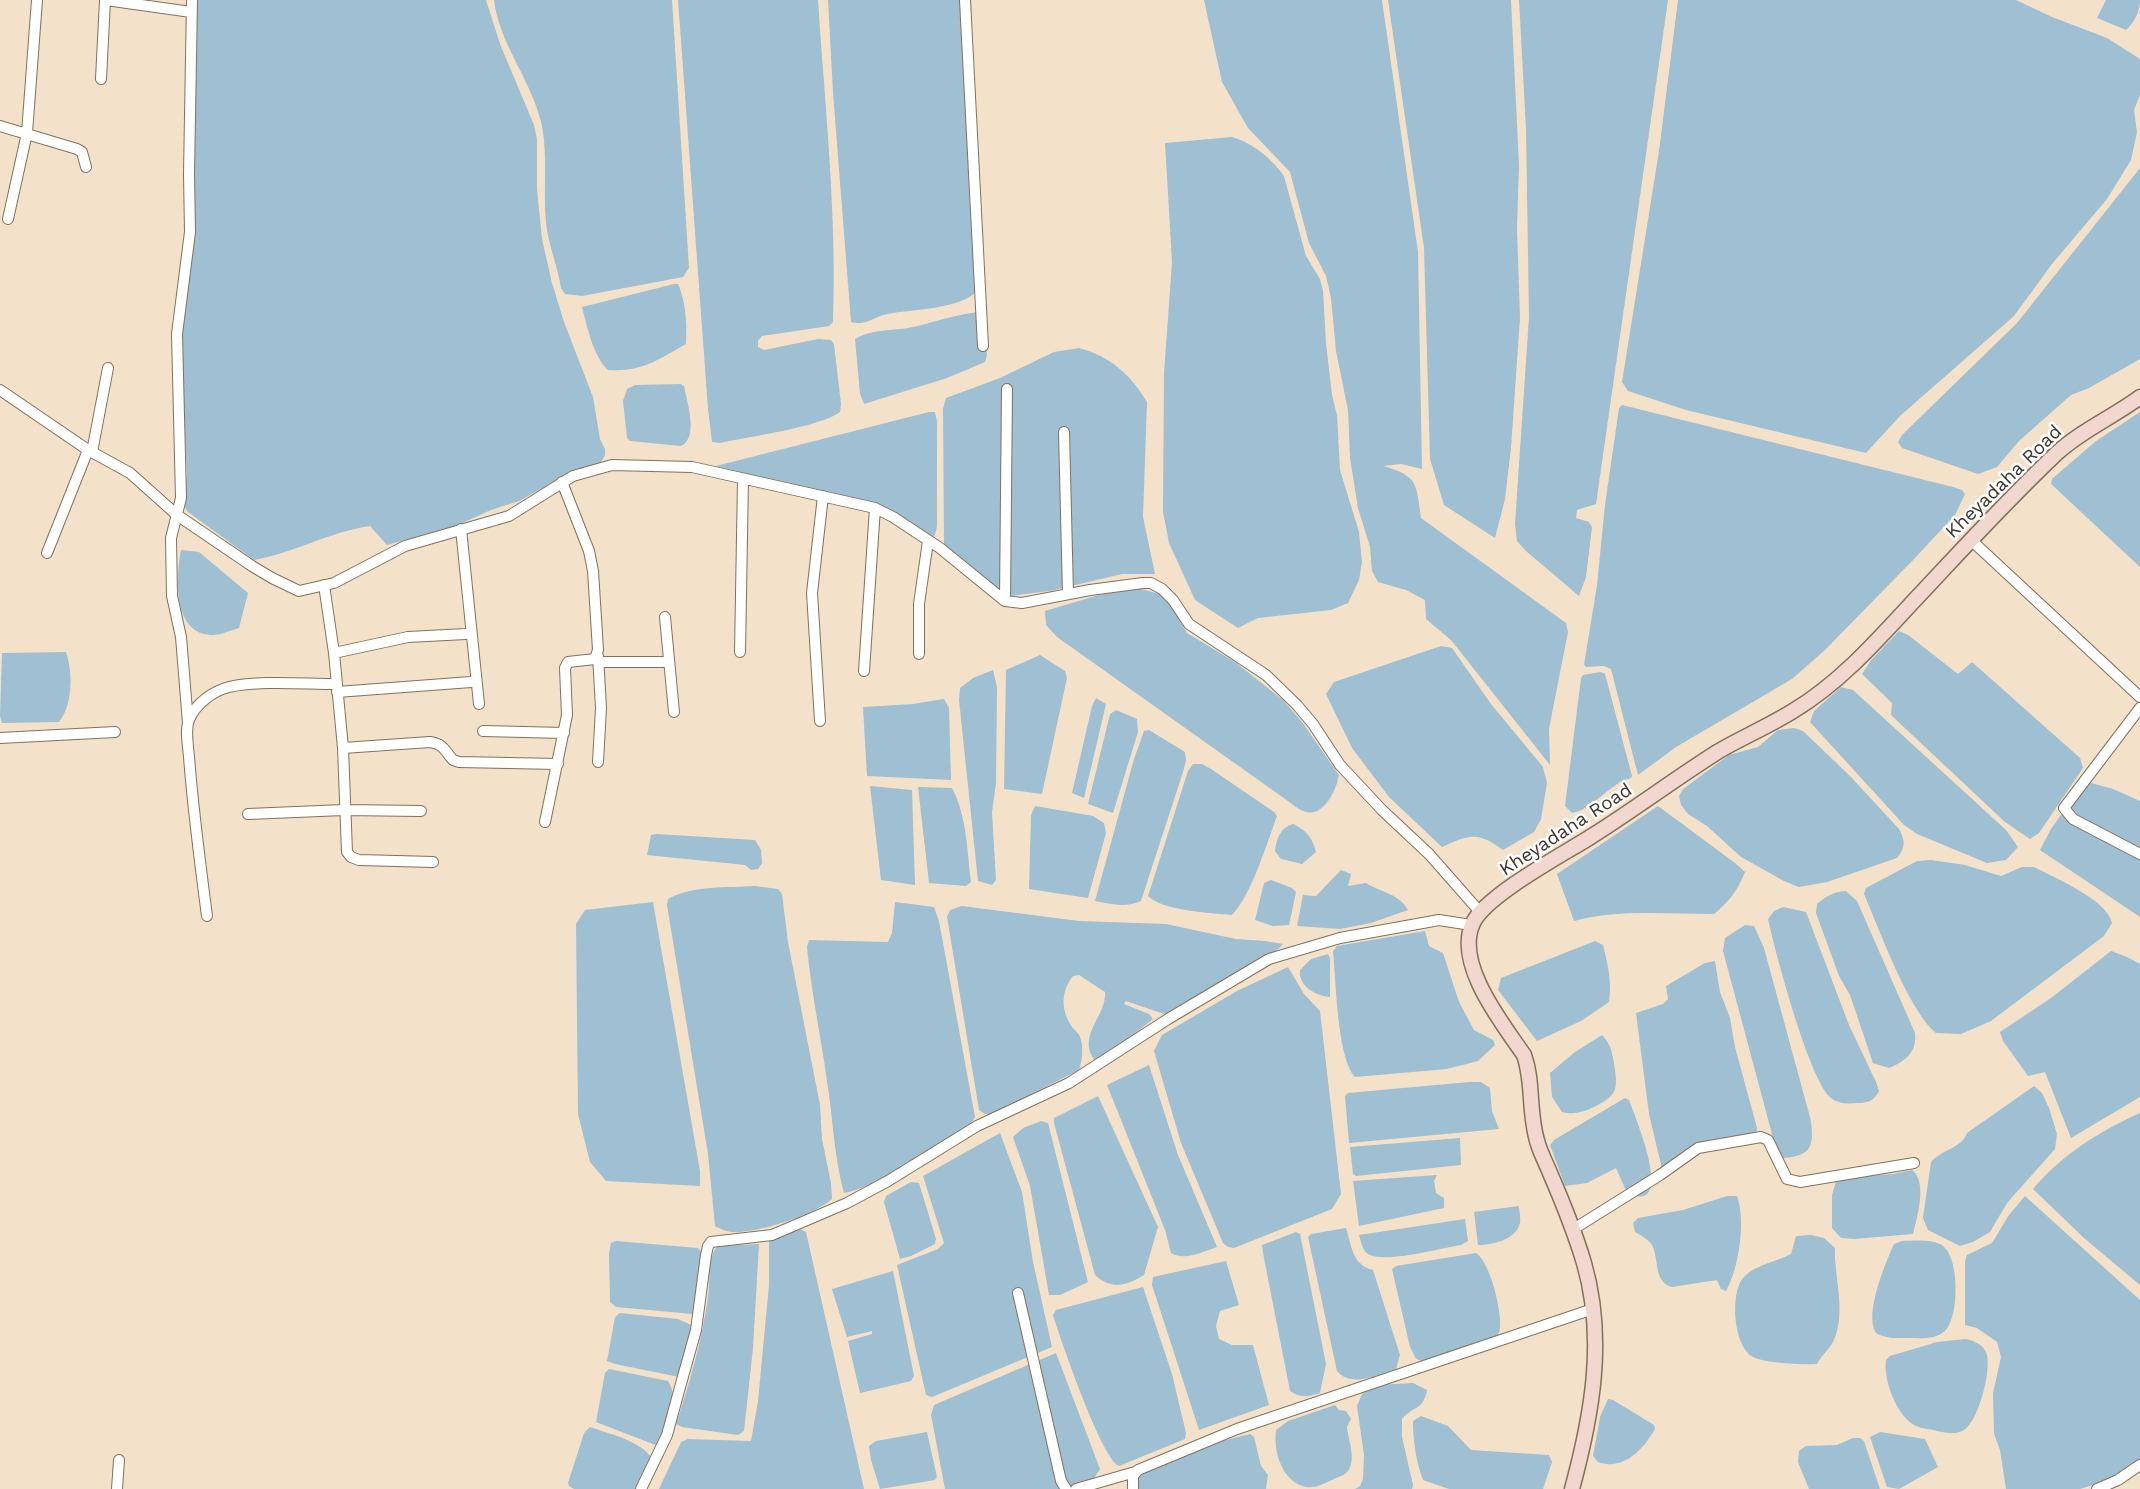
<!DOCTYPE html>
<style>
body{margin:0}
canvas{display:block;background:#f4e1ca}
</style>
<canvas width="2140" height="1489"></canvas>
<script>
const context = document.querySelector('canvas').getContext('2d');
context.lineJoin = 'round';
function fillPath(path, color) { context.fillStyle = color; context.fill(path, 'evenodd'); }
function strokePath(path, color, width, dash) { context.strokeStyle = color; context.lineWidth = width; context.lineCap = dash ? 'butt' : 'round'; context.setLineDash(dash || []); context.stroke(path); }
function write(font, color, halo, rows, align = 'center') {
  context.font = font + ' "Work Sans",sans-serif'; context.lineWidth = 5; context.setLineDash([]); context.textBaseline = 'middle'; context.strokeStyle = halo; context.fillStyle = color; for (const [text, x, y, turn = 0] of rows) {
    context.save(); context.translate(x, y); context.rotate((+turn || 0) * Math.PI / 180); context.textAlign = isNaN(turn) ? turn : align; if (halo) context.strokeText(text, 0, 0); context.fillText(text, 0, 0); context.restore();
  }
}
const water = new Path2D(`
 M196,0h290l14,44 34,81 3,14v50l5,50 10,44 12,39 29,75 7,42 5,10v6l-4,7 -33,12 -49,27 -28,9 -33,15 -71,20 -17,-19c-41,6 -76,27 -116,34l-66,-48 -5,-7 4,-30 -6,-128 14,-126 -3,-54 3,-69 -2,-45z
 M494,0h178l17,268 -6,9 -101,19 -17,-2 -4,-6c-3,-20 -11,-39 -14,-58 -5,-36 2,-74 -6,-108 -10,-42 -42,-79 -47,-122z
 M678,0h140c7,107 19,215 15,322l-4,4 -67,10 -4,5v6l6,3 54,-11 13,1 3,4 7,60 -1,8c-20,15 -93,25 -120,31l-8,-1 -4,-33z
 M828,0h135l16,288c-14,22 -69,21 -92,26 -16,4 -20,12 -36,8l-18,-229z
 M1204,0h178l36,252 4,217 -21,-5 -18,2c36,10 33,18 38,52l145,105 2,9 -19,97 1,36 -99,-125 -25,-21 -1,-19 -19,-10 -28,-8 -6,-11 -2,-24 -12,-39 -8,-50 -2,-48 -12,-59 -5,-53 -5,-22 -17,-33 -19,-71 -42,-44 -26,-46z
 M1388,0h123l8,165 -2,64 3,89 -9,130 -6,51 -10,39 -51,-33 -14,-46 -6,-211z
 M1519,0h149l-72,504 -19,6 -1,8 13,4 3,5 -6,50 -7,19 -53,-45 -9,-10 -2,-17 14,-207 -3,-188z
 M1678,0h338l36,17 55,21 33,21v36l-6,15 3,22 -6,28 -24,39 -55,65 -38,52 -114,100 -34,37 -180,-43 -58,-19 -6,-9 37,-231z
 M2106,0h34c0,12 -6,23 -14,30l-29,-12z
 M1232,137c21,6 40,22 52,39l22,80 14,23 3,12 3,52 6,52 5,20 3,55 19,62 3,30 -3,18 -11,23 -17,7 -73,8 -20,10 -43,-28 -26,-57 -6,-31 1,-139 8,-111 -7,-119z
 M2140,168v191l-51,29 -18,7 -52,46 -22,26 -19,7 -76,-26 -4,-6 4,-7 115,-112z
 M674,284h4c8,17 9,42 8,60 -29,16 -43,28 -78,26 -15,-14 -21,-44 -26,-63z
 M983,312l4,43 -2,7 -38,16 -83,26 -4,-10 -5,-55c17,-10 34,-8 53,-11 26,-5 49,-15 75,-16z
 M1079,348c31,8 52,27 68,54l-4,115 12,57h-33l-72,17 -41,5 -61,-44 -4,-7 -1,-136 3,-11 54,-20 54,-26z
 M681,384l3,2c3,16 15,52 -3,60l-51,-5 -3,-3 -4,-37 4,-12 8,-4z
 M1622,405l331,82 9,3 3,4 -10,21 -41,44 -89,91 -33,29 -116,68 -38,28 -27,-106 -7,-3 -18,1 -2,-2 13,-80 8,-80 14,-97z
 M929,412h6l2,9v105l-2,9 -3,3c-58,-38 -148,-55 -216,-72z
 M2140,412v155l-89,-83 1,-5 44,-38z
 M181,550l18,2 49,41 -9,35c-8,2 -18,7 -26,7 -41,0 -37,-58 -32,-85z
 M1141,589l19,5 12,13 15,26 48,29 48,38 19,22 37,53c-3,16 -16,44 -36,36 -5,-2 -11,-7 -15,-10l-231,-164 -11,-12 -1,-14 57,-17z
 M1899,631l9,4 50,39 14,-12 108,96 3,10 -44,65 -9,6 -25,-17 -114,-107 1,-12 -30,-29 10,-15z
 M1441,646l11,2 39,56 52,63 4,16 -6,36 -7,13 -31,18c-26,-19 -34,-15 -61,-3l-53,-50 -37,-49 -26,-54 8,-12z
 M66,652c7,21 7,52 -7,70l-57,1 -2,-7 2,-63z
 M1040,655l25,16 2,7 -25,116 -38,-5 2,-119z
 M993,670l4,17 -1,96 -4,29 4,68 -4,5 -14,-4 -19,-181 1,-12 13,-10z
 M1601,672l4,2 27,102 -1,2c-23,6 -37,31 -59,35l-7,-7 16,-128 2,-3z
 M1841,687l12,3 153,140 12,17 -12,13 -19,3 -70,-29 -13,-9 -94,-103 4,-11z
 M1096,698l10,6 -22,94 -12,-5 20,-87z
 M944,699l5,9 2,72 -84,-4 -4,-69 50,-3z
 M1116,710l21,9 1,13 -25,81 -25,-9 22,-90z
 M1794,728l9,3 48,46 48,52c6,11 7,19 -2,29l-70,24 -28,5 -15,-6 -43,-24 -34,-31 -19,-12 -7,-9 -2,-9 4,-7 46,-34 29,-8 20,-17z
 M1149,730l36,22 1,8 -3,12 -42,129c-15,7 -31,3 -46,0l39,-142 10,-28z
 M1193,764h9l9,5 63,43 3,4c-10,27 -26,80 -45,99 -21,-2 -69,-4 -84,-19l40,-125z
 M2091,783l22,6 27,12v116l-100,-67 11,-21 29,-41z
 M870,786l42,4 3,95 -34,-5z
 M918,787l34,1c15,28 15,63 19,94l-5,4 -37,-3z
 M1035,806l58,10 11,7 2,10 -18,65 -59,-9 2,-74z
 M1658,806l77,57 10,9c-7,18 -17,31 -31,42 -44,0 -98,-5 -140,7l-17,-47z
 M1293,824c14,7 19,13 23,28l-14,12 -21,-5 -6,-8c2,-13 5,-23 18,-27z
 M656,834l99,6 6,10 1,13 -4,6 -7,1 -6,-5 -98,-10 4,-20z
 M1931,860l34,5 36,11 21,-9h12c19,10 74,33 78,56l-8,13 -113,85 -30,13 -25,-1c-28,-24 -56,-102 -72,-139l2,-6 51,-27z
 M1341,870l10,4 -3,12 18,-3c16,10 32,10 42,27l-37,13 -31,6 -43,-3 6,-31 13,1z
 M1271,880l21,8 4,4 -7,33 -16,1 -18,-6 9,-37z
 M755,886l23,3 4,5 6,48 32,163 2,34 9,44 1,16c-18,16 -76,35 -101,33 -6,-1 -11,-3 -16,-6l-7,-72 -41,-249 1,-6c25,-14 59,-11 87,-13z
 M1846,891l11,10 58,132c2,19 -9,28 -26,35l-16,-5 -23,-68 -11,-19 -23,-63 1,-9c9,-8 16,-12 29,-13z
 M653,902l47,269v15l-94,-5 -16,-19 -12,-48 -2,-190 9,-14z
 M895,902l39,5 5,14 36,196 -4,7c-37,21 -86,61 -127,69 -10,-36 -11,-75 -17,-112 -6,-45 -16,-89 -20,-134l2,-7 79,2 4,-9z
 M962,906l117,15 87,3 70,15 29,2 18,3 -11,11 -12,4 -96,55 -38,-13 -2,3 25,10 4,5 -44,35 -14,7c-19,-26 12,-45 10,-69l-26,-17 -6,1c-13,16 -12,36 0,52 2,3 6,5 7,9 4,9 2,25 -1,33l-87,44h-7l-6,-4 -32,-193 3,-7z
 M1783,907l23,5 43,113 27,57 3,9c-5,10 -11,12 -22,12 -8,1 -19,1 -26,-5 -22,-18 -56,-147 -63,-179l6,-8z
 M1745,925l9,1 10,22 47,173c3,26 0,35 -28,37l-7,-9 -53,-198 2,-13z
 M1425,931l4,15 14,7 16,49 15,28 19,10 2,5 -17,16 -31,8 -92,8c-18,-20 -19,-98 -22,-126l4,-5z
 M1595,941l8,4c5,20 9,37 6,57l-28,19 -44,20 -39,-51 3,-12z
 M2111,951l16,6 13,7v133l-69,41 -26,-66 -17,4 -25,-35 -3,-9 51,-34z
 M1328,954l2,4v39c-14,-1 -32,-11 -30,-27l11,-11z
 M1715,961l5,31 10,26 5,29 22,81 -1,11 -4,6 -40,-5 -17,3 -33,26 -13,-55 -13,-101 27,-9 5,-5 -2,-13 39,-23z
 M1288,967l16,27 16,17 21,183 -9,15 -98,39 -6,-1 -5,-4 -42,-100 -27,-92 8,-16 75,-44z
 M1602,1035c9,10 10,16 12,29 4,25 4,31 -20,43 -10,5 -21,8 -32,5l-10,-15 -2,-24 25,-21z
 M1149,1065l29,90 39,92c-15,5 -32,14 -46,6l-6,-23 -58,-145z
 M1469,1082h12l9,6 2,23 7,18 -150,14 -4,-47 3,-3z
 M2034,1086l8,7 7,15 8,26 -2,15 -48,54 -17,29 -17,10 -13,4 -32,-16 -5,-12 8,-56c10,-12 31,-14 36,-29z
 M1098,1096l60,131 -14,48c-18,11 -32,15 -49,0l-41,-152v-5z
 M1625,1098l4,2c5,14 49,117 -2,93l-11,-25 -29,15 -22,3 -15,-41 4,-5z
 M2140,1113v172l-56,-47 -51,-49c30,-35 65,-57 107,-76z
 M1041,1121l7,2 40,159 -28,13h-11l-19,-109 -17,-49 10,-9z
 M1000,1133l22,59 11,70 19,85 -120,50 -6,-2 -29,-130 41,-16 6,-6 -21,-67z
 M1460,1138l1,27 -105,11 -3,-2 -3,-27z
 M1912,1170c16,12 5,47 1,64l-59,5 -13,-1 -9,-10v-33l5,-17 56,-4z
 M1437,1175l-3,6 2,12 8,5v10l-85,18 -6,-45z
 M911,1182l8,1 17,56 -1,5 -24,12 -11,3 -16,-57 2,-6z
 M1727,1196h10c9,25 2,72 -11,95l-5,-2 -4,-9 -45,7c-18,-5 -13,-25 -19,-40 -3,-7 -11,-11 -18,-15l-2,-9 5,-5 45,-8z
 M2025,1196l115,104v159l-25,19 -35,11h-74l-6,-39 -6,-16 -1,-41 8,-36 -4,-15 -20,-14 -12,-3v-64l2,-6 25,-12 17,-28z
 M1519,1206c0,5 2,12 1,17 -4,17 -28,22 -42,22l-4,-33z
 M1465,1219l3,22 -7,4c-20,3 -76,19 -93,9 -6,-4 -7,-13 -9,-19z
 M1346,1228c6,18 6,37 27,42l27,85 -4,14c-20,6 -44,19 -59,2l-29,-134 3,-3z
 M800,1229l6,3 58,257h-205l22,-47 7,-3 63,2 7,-40 11,-116v-46z
 M1296,1232l4,2 26,130 -6,29c-12,4 -20,5 -30,-2l-27,-138 -1,-8z
 M1811,1235l13,3 11,10c-1,30 12,65 -2,94 -4,7 -12,14 -16,22 -12,1 -54,-1 -64,-7 -20,-10 -23,-64 -10,-79 13,-14 31,-15 48,-24l5,-18z
 M616,1241l82,7 6,7 -8,54 -4,5 -76,-7 -6,-5 -1,-48 2,-11z
 M1902,1241c12,0 27,-2 38,3 20,9 20,73 5,87 -10,9 -25,7 -37,7 -11,0 -22,1 -32,-5 -12,-19 9,-69 18,-89z
 M759,1244l-6,104 -9,83 -6,4 -56,-8 -6,-3c14,-42 26,-84 32,-127 3,-17 -2,-39 10,-51z
 M1476,1253c14,9 26,58 24,75 0,2 -3,10 -4,11l-70,23 -10,-3 -6,-12 -18,-78 4,-3z
 M1226,1261l13,44 -19,6 -4,15 3,13 13,6h21l16,60 -70,25 -47,-145 1,-8z
 M893,1271l21,105 -3,5 -51,12 -12,-52 24,-7v-3l-25,6 -15,-48z
 M1143,1287l29,87 14,59 -1,6 -66,27c-17,-6 -59,-128 -66,-151l3,-5z
 M620,1313l58,6 13,6 -6,34 -6,18 -64,-13 -8,-3 8,-44z
 M1966,1339c7,2 14,4 19,11 9,14 -6,71 -21,80 -9,5 -17,3 -27,1 -6,-2 -14,-2 -21,-5 -19,-9 -33,-46 -30,-66l4,-4 47,-14z
 M1056,1353l44,116 -13,20h-142l-14,-74 3,-10z
 M609,1369l59,12c13,19 -2,46 -10,65l-62,-24 9,-49z
 M1413,1383l14,7c-4,21 -13,15 -25,29v18l11,48 -1,4h-57l5,-3 3,-7 1,-24 -7,-49 5,-12 15,-9z
 M1608,1399l5,1 41,25 1,4c-12,21 -32,42 -57,33l-5,-6 7,-39z
 M1335,1405l4,5 7,1 5,8 -4,8c1,12 7,25 4,37 -2,9 -7,11 -15,14 -9,4 -20,11 -30,9 -24,-5 -33,-36 -30,-57l12,-9z
 M1421,1416l27,10 23,24 78,5 3,7 -9,27h-94l-26,-9c-7,-19 -10,-39 -10,-59z
 M590,1427c19,7 49,13 61,30l-14,32h-63l-5,-3 -1,-3 16,-50z
 M927,1432l10,45 -2,3 -55,9 -9,-29 -2,-14 7,-5z
 M1880,1432l45,7 13,28 -39,22 -12,-2 -17,-50z
 M1250,1434l4,3 7,29 7,9 -2,14h-127v-13c33,-20 73,-33 111,-42z
 M1853,1438h7l4,3 16,48h-71l-11,-27 1,-11 7,-5 31,-1z`);
const street = new Path2D(`
 M106,0l85,12
 M965,0l18,346
 M101,79l4,-79
 M0,126l77,23 5,3 4,15
 M8,219l19,-86 10,-133
 M0,390l88,60 42,23 47,42 75,51 20,12 27,13 35,-8 71,-37 104,-30 64,-40 39,-11 80,2 183,41 18,9 47,31 65,53 17,2 68,-13 53,-7h8l11,6 11,11 16,24 77,51 31,30 16,19 27,41 42,45 47,44 51,58
 M1064,432l4,162
 M92,452l16,-84
 M461,529l18,175
 M1971,540l169,157
 M47,553l41,-103
 M324,585l10,68 9,95 4,104 4,5 8,3 74,2
 M1005,601l2,-212
 M665,617l9,95
 M740,652l3,-173
 M334,653l74,-16 58,-3
 M919,654v-50l9,-63
 M598,656l3,52 -3,54
 M598,662h70
 M864,671l11,-163
 M337,692l134,-10
 M2140,708l-76,100 9,11 67,35
 M820,721l-8,-128 11,-97
 M188,723l-7,-86 -9,-41 -1,-58 10,-40 -4,-164 13,-102 -1,-58 3,-174
 M483,731l81,2
 M0,738l115,-6
 M343,748l87,-6c14,2 15,9 23,18l6,2 99,2
 M248,814l96,-4 77,1
 M545,822l22,-107 -2,-47 3,-6 27,-3 3,-9 -5,-79 -4,-20 -27,-69
 M207,916c-7,-53 -14,-106 -18,-159 -1,-12 -4,-27 0,-37 6,-16 24,-29 40,-33 30,-7 75,-3 107,-3
 M1572,1230l88,-55 38,-27 63,-11 7,3 19,39 13,3 114,-19
 M1018,1293l43,188 5,8
 M117,1489l2,-29
 M641,1489l26,-54 12,-44 17,-61 10,-75 2,-9 3,-4 61,-7 75,-32 41,-22 89,-55 92,-43 99,-64 101,-60 71,-21 99,-18 32,5
 M1076,1489l59,-17
 M1133,1489v-13l5,-6 99,-41 356,-120
 M2097,1489l21,-9 22,-15`);
const secondary = new Path2D(`
 M1572,1489c20,-74 34,-150 12,-226 -9,-30 -21,-60 -34,-90 -4,-10 -9,-19 -12,-29 -10,-30 -4,-61 -14,-89 -22,-32 -70,-92 -51,-132 13,-28 91,-69 119,-87 43,-27 84,-58 127,-85 24,-14 50,-25 74,-40 45,-27 82,-68 117,-106 48,-51 96,-104 147,-152 25,-23 56,-36 83,-56`);
const streetNames = [
 ["Kheyadaha Road",2004,482,-44],
 ["Kheyadaha Road",1566,830,-33]
];
fillPath(water, '#9fbfd2');
strokePath(street, '#81715c', 12);
strokePath(secondary, '#81715c', 17);
strokePath(street, '#fff', 10);
strokePath(secondary, '#f1d7ce', 14);
write('19px', '#3d352c', '#fff', streetNames);
</script>
